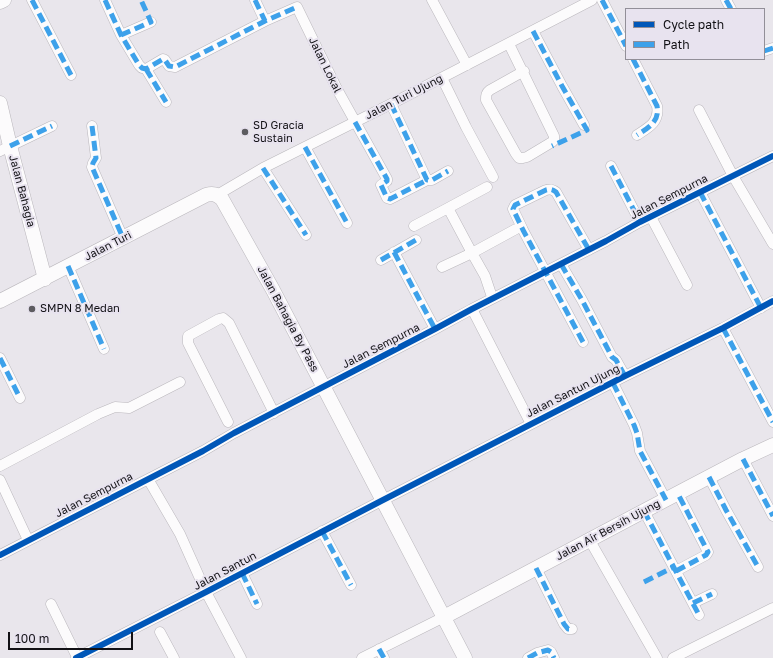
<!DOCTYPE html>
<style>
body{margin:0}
#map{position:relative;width:773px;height:658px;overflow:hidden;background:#e9e6ec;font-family:"Golos Text",sans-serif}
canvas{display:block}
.legend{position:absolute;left:625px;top:8px;width:140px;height:52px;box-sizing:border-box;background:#e8e3ef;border:1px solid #928f98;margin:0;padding:5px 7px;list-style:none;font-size:12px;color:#121115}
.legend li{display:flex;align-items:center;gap:8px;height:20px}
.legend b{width:20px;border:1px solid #928f98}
.scale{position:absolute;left:8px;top:632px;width:125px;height:18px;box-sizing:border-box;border:2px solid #121115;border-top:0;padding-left:5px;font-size:12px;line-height:14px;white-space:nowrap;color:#121115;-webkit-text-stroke:3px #e8e3ef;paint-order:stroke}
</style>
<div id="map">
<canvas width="773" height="658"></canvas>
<ul class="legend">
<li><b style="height:5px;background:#0057b8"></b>Cycle path</li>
<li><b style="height:5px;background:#3da1ea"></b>Path</li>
</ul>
<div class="scale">100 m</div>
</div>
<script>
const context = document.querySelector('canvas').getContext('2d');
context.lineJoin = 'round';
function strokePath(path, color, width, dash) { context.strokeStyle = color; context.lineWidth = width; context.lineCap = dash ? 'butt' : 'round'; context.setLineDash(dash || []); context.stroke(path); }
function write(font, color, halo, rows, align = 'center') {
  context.font = font + ' "Golos Text",sans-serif'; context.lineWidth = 4; context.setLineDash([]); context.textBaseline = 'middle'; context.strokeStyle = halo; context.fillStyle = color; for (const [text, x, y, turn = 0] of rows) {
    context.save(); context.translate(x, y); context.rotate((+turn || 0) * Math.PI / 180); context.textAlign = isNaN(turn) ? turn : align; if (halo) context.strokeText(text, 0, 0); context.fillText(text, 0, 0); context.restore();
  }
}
const street = new Path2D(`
 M32,0l39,75
 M105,0l16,35 18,30 3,3 4,1 17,-10 2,1 4,6 6,1 90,-46 32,-14 40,82 50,90v2l-6,4 6,13 3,1 4,-2 33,-17
 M255,0l10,21
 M432,0l35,65
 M602,0l24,46
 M726,0l5,9
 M533,31l29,55 22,39
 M121,35l30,-13
 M509,44l45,92v4l-2,2 -25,15 -4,1h-4l-3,-4 -30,-54c0,-5 0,-7 4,-10l34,-19
 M764,51l9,-3
 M633,59l24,47c3,16 -9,22 -20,29
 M146,69l20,33
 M442,78l24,49 27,50
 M391,104l36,76h5l16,-9
 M699,110l34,66 40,68
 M92,126l4,32 -3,5 -1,4 31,71
 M305,147l42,76
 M0,151l52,-25
 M611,166l29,56
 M263,168l43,67
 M487,187l-39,21 24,45 13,23 6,18 2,4
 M700,192l61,116
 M217,195l46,-27 128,-64 201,-104
 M651,217l36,68
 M414,226l34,-18
 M394,252l41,77
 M381,260l35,-20
 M561,264l21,36 30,57 4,3 9,16
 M68,266l36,83
 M442,267l30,-14 44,-24
 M472,309l59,115
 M723,328l50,94
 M583,342l-60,-112 -10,-21 2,-4 31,-15c4,-1 6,-1 10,2l33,58
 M0,358l20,40
 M613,383l21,42 3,8 3,18 26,49
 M228,422l-40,-79v-7l31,-17 4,-1 6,5 45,90
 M743,459l30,57
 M0,466l98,-52 17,-7 14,1 51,-26
 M709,477l17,33 32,57
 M148,479l32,55 26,58 35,66
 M0,480l28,60
 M644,511l55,104
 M322,531l29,54
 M589,539l68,119
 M0,555l203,-104 31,-18 201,-104 37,-20 134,-68 34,-19 133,-66
 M536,568l28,56 4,5h4
 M676,571l30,-16 2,-3 -30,-58
 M242,573l15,31
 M693,603l19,-9
 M51,604l26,53
 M160,632l14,26
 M379,649l5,9
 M76,658l130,-66 177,-92 242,-124 98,-48 50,-27
 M362,658l82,-41
 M528,658l9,-5 11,-3 3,2 3,6
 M673,658l100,-50`);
const secondary = new Path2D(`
 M0,2l4,-2
 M0,103l10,43 35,133
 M0,301l206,-106c7,-2 10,-1 16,4l51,91 192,368
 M444,617l200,-106 99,-52 30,-14`);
const quiet = new Path2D(`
 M32,0l39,75
 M105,0l16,35 18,30 3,3 4,1 17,-10 2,1 4,6 6,1 90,-46 32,-14
 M255,0l10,21
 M602,0l24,46
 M726,0l5,9
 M533,31l29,55 25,44 -35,16
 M121,35l30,-13 -10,-22
 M764,51l9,-3
 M633,59l24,47c3,16 -9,22 -20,29
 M146,69l20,33
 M391,104l36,76h5l16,-9
 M355,122l32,57v2l-6,4 6,13 3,1 4,-2 33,-17
 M92,126l4,32 -3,5 -1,4 31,71
 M10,146l42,-20
 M305,147l42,76
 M611,166l29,56
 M263,168l43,67
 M700,192l61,116
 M394,252l41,77
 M381,260l35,-20
 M561,264l21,36 30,57 4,3 9,16
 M68,266l36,83
 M723,328l50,94
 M583,342l-60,-112 -10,-21 2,-4 31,-15c4,-1 6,-1 10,2l33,58
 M0,358l20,40
 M613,383l21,42 3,8 3,18 26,49
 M743,459l30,57
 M709,477l17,33 32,57
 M644,511l55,104
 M322,531l29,54
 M536,568l28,56 4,5h4
 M676,571l30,-16 2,-3 -30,-58
 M242,573l15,31
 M644,582l30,-15
 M693,603l19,-9
 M379,649l5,9
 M528,658l9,-5 11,-3 3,2 3,6`);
const cycleway = new Path2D(`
 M0,555l203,-104 31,-18 201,-104 37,-20 134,-68 34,-19 133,-66
 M76,658l130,-66 177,-92 242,-124 98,-48 50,-27`);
const markers = [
 [245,132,4,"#5d5c60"],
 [32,309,4,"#5d5c60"]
];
const streetNames = [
 ["Jalan Lokal",325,65,64],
 ["Jalan Turi Ujung",404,97,-27],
 ["Jalan Bahagia",22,191,75],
 ["Jalan Sempurna",669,197,-27],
 ["Jalan Turi",108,246,-27],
 ["Jalan Bahagia By Pass",288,319,62],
 ["Jalan Sempurna",381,346,-27],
 ["Jalan Santun Ujung",573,391,-27],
 ["Jalan Sempurna",94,495,-27],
 ["Jalan Air Bersih Ujung",608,530,-28],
 ["Jalan Santun",225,571,-28]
];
const poiNames = [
 ["SD Gracia",253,126],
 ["Sustain",253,139],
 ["SMPN 8 Medan",40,309]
];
strokePath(street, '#bab7bc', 11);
strokePath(secondary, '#bab7bc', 15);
strokePath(street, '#fcfbfc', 10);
strokePath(secondary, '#fcfbfc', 14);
strokePath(quiet, '#3da1ea', 5, [10, 5]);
strokePath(cycleway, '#0057b8', 6);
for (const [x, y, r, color] of markers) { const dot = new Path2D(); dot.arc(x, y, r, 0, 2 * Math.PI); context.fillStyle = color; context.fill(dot); strokePath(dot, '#e8e3ef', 1.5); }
write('11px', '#121115', '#e8e3ef', streetNames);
write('11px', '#121115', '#e8e3ef', poiNames, 'left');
</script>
